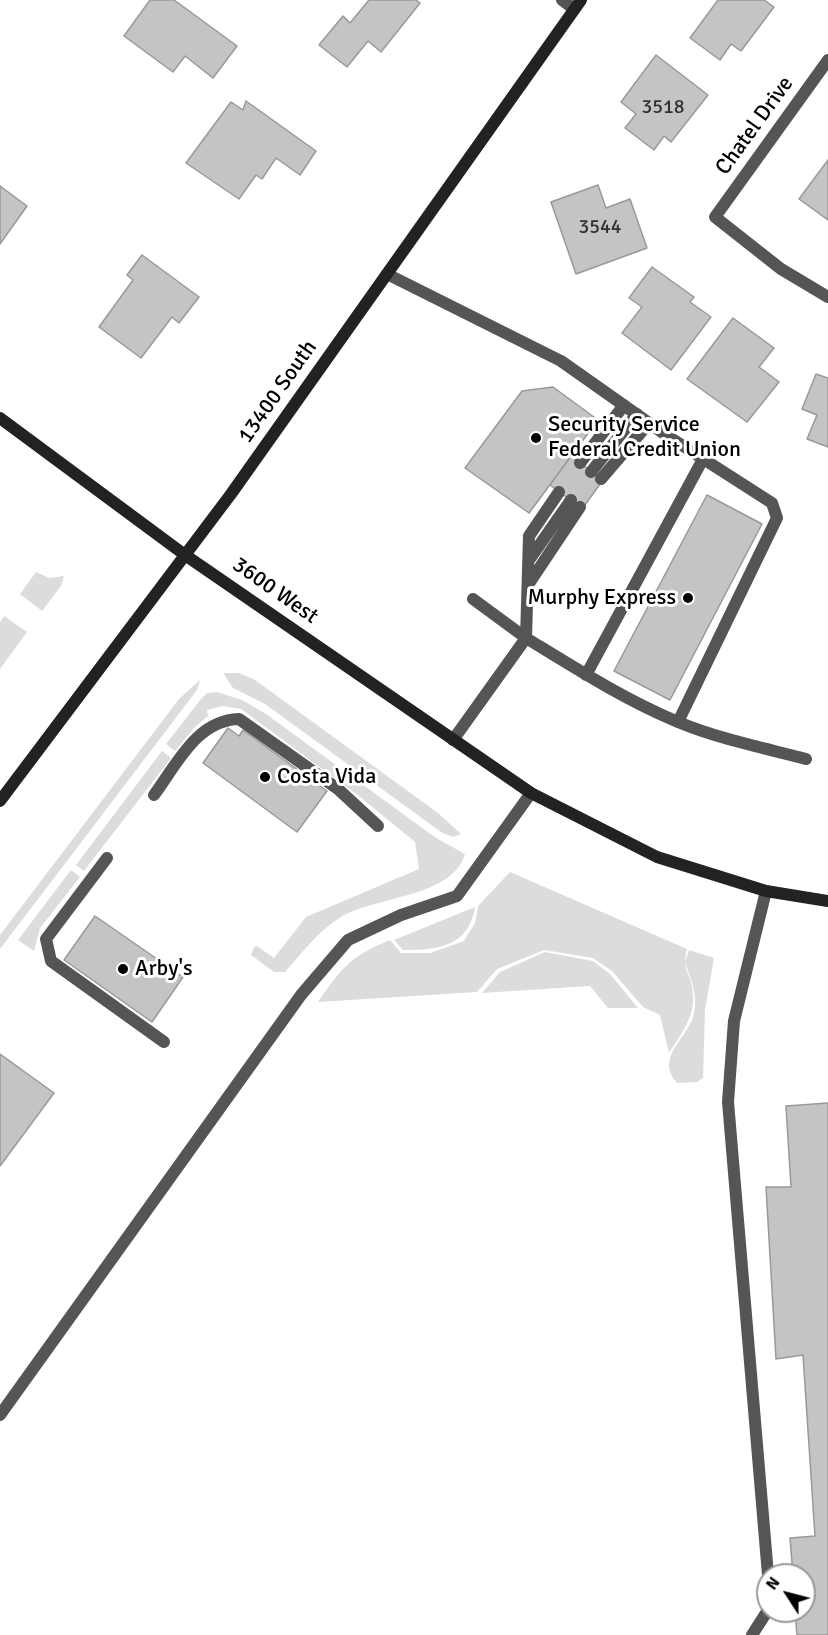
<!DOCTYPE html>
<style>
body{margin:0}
#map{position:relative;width:828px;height:1635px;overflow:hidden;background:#fff;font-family:Signika,sans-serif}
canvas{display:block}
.north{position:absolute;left:756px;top:1563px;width:60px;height:60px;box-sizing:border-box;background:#fff;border:2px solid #999;border-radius:50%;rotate:306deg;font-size:16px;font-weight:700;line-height:24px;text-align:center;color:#000}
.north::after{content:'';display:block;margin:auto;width:21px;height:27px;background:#000;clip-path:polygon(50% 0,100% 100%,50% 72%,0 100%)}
</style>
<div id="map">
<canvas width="828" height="1635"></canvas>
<div class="north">N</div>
</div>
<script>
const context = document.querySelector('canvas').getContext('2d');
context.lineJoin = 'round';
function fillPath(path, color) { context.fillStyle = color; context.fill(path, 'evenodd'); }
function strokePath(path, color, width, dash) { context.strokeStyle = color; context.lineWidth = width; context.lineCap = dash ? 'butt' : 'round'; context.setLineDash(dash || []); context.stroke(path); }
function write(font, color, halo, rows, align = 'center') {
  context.font = font + ' Signika,sans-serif'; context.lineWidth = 6; context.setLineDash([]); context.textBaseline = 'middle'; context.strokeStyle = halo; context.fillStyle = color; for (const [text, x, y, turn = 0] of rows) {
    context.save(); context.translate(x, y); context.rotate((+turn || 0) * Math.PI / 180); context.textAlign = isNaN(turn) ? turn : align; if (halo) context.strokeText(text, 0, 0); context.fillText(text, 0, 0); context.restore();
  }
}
const green = new Path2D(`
 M36,572l13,6 15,-2 -3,10 -19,25 -22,-17z
 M4,616l23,16 -27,37v-47z
 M223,673h16l16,7 183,133 23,21 -8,3 -12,-5 -176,-128 -32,-16z
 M200,680l-3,10 -197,259v-14l179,-236z
 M217,692l25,8 24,14 170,124 29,16c-13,44 -90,42 -124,63 -23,14 -38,35 -56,55h-11l-23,-17 3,-8 3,-1 17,12 32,-41 113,-48 -4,-27 -56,-46 -118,-87 -19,-3 -15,4 1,6 -13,11 -20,24 -9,-7 35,-45 6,-6z
 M162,751l9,7 -87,113 -8,-6z
 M71,870l9,7 -40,51 -6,23 -16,-11z
 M510,872l177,77c-6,21 5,26 6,45 2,23 -12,40 -24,59l-9,-38 -17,-8 -30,-35 -20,-14 -49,-8 -47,19 -20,23 -159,10c24,-35 33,-46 72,-62l11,13h29l34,-12 11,-18 3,-17z
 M475,907c-6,40 -38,43 -72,43l-9,-10z
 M689,950l25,8 -9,52 -2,68 -6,4 -20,1c-22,-24 8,-43 16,-66 6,-20 -2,-37 -8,-55z
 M545,952l48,9 17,13 28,34h-30l-18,-22 -108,7 18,-21z`);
const building = new Path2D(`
 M150,0h24l63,46 -24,32 -28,-22 -12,16 -49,-36z
 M369,0h47l4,3 -39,49 -13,-11 -21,26 -28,-22 24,-29 7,7z
 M718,0h46l10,7 -33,44 -10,-7 -11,16 -30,-22z
 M656,55l52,40 -37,47 -7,-6 -10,14 -29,-22 11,-14 -15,-12z
 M246,101l70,50 -16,24 -24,-17 -14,21 -6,-4 -17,24 -53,-36 45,-61 12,8z
 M828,160v60l-29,-21z
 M598,185l8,23 24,-9 17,49 -71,26 -25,-72z
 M0,186l27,20 -27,38z
 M142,255l57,42 -20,26 -7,-6 -31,41 -42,-31 34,-47 -6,-5z
 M652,267l42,30 -4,5 21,15 -40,53 -49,-37 20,-26 -13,-9z
 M733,318l41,30 -15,19 20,15 -32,40 -60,-43z
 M816,374l12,4v69l-21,-8 10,-24 -15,-6z
 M553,387l45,33 -69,93 -64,-45 57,-77z
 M571,456l32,24 -21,29 -32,-24z
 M707,495l55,29 -92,176 -56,-29z
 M228,728l11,8 4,-6 84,61 -30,41 -94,-69z
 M95,916l88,61 -31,45 -88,-62z
 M0,1054l54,39 -54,73z
 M828,1103v532h-31l-2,-24h9v-36h-11l-3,-37 25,-2 -12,-181 -27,4 -10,-172h25l-5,-81z`);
const lane = new Path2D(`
 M387,274l174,87 105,74 106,68 5,15 -99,204
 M580,463l44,-58
 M591,472l46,-58
 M601,479l48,-56
 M559,492l-30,44 -3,102c49,30 99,62 152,84 41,17 86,26 128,37
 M529,560l42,-60
 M528,585l52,-78
 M586,675l117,-216
 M453,740l73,-102 -53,-39
 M154,795c23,-31 43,-75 85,-76l99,70 40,37
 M107,858l-61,81 5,22 113,81
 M766,891l-32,130 -6,81 40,473
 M0,1415l301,-420 47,-55 53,-25 56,-19 74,-103
 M752,1635l16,-25`);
const street = new Path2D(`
 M562,0l12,9
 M828,60l-113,157 66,52 47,28`);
const secondary = new Path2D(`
 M0,418l185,137 346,238 126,64 109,34 62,10
 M0,801l231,-307 350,-494`);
const markers = [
 [536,438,6,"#000"],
 [688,598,6,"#000"],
 [265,777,6,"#000"],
 [123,969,6,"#000"]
];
const numberNames = [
 ["3518",663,108],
 ["3544",600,228]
];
const streetNames = [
 ["Chatel Drive",755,126,-54],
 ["13400 South",278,392,-55],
 ["3600 West",275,591,35]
];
const poiNames = [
 ["Security Service",548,425],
 ["Federal Credit Union",548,450],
 ["Murphy Express",676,598,"right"],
 ["Costa Vida",277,777],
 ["Arby's",135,969]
];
fillPath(green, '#dcdcdc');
fillPath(building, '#c4c4c4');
strokePath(building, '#999', 1.5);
strokePath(lane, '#555', 12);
strokePath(street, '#555', 12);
strokePath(secondary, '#222', 12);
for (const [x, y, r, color] of markers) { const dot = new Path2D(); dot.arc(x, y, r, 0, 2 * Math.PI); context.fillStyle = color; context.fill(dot); strokePath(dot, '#fff', 2); }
write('20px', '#313131', null, numberNames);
write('22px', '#000', '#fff', streetNames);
write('22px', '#000', '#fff', poiNames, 'left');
</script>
